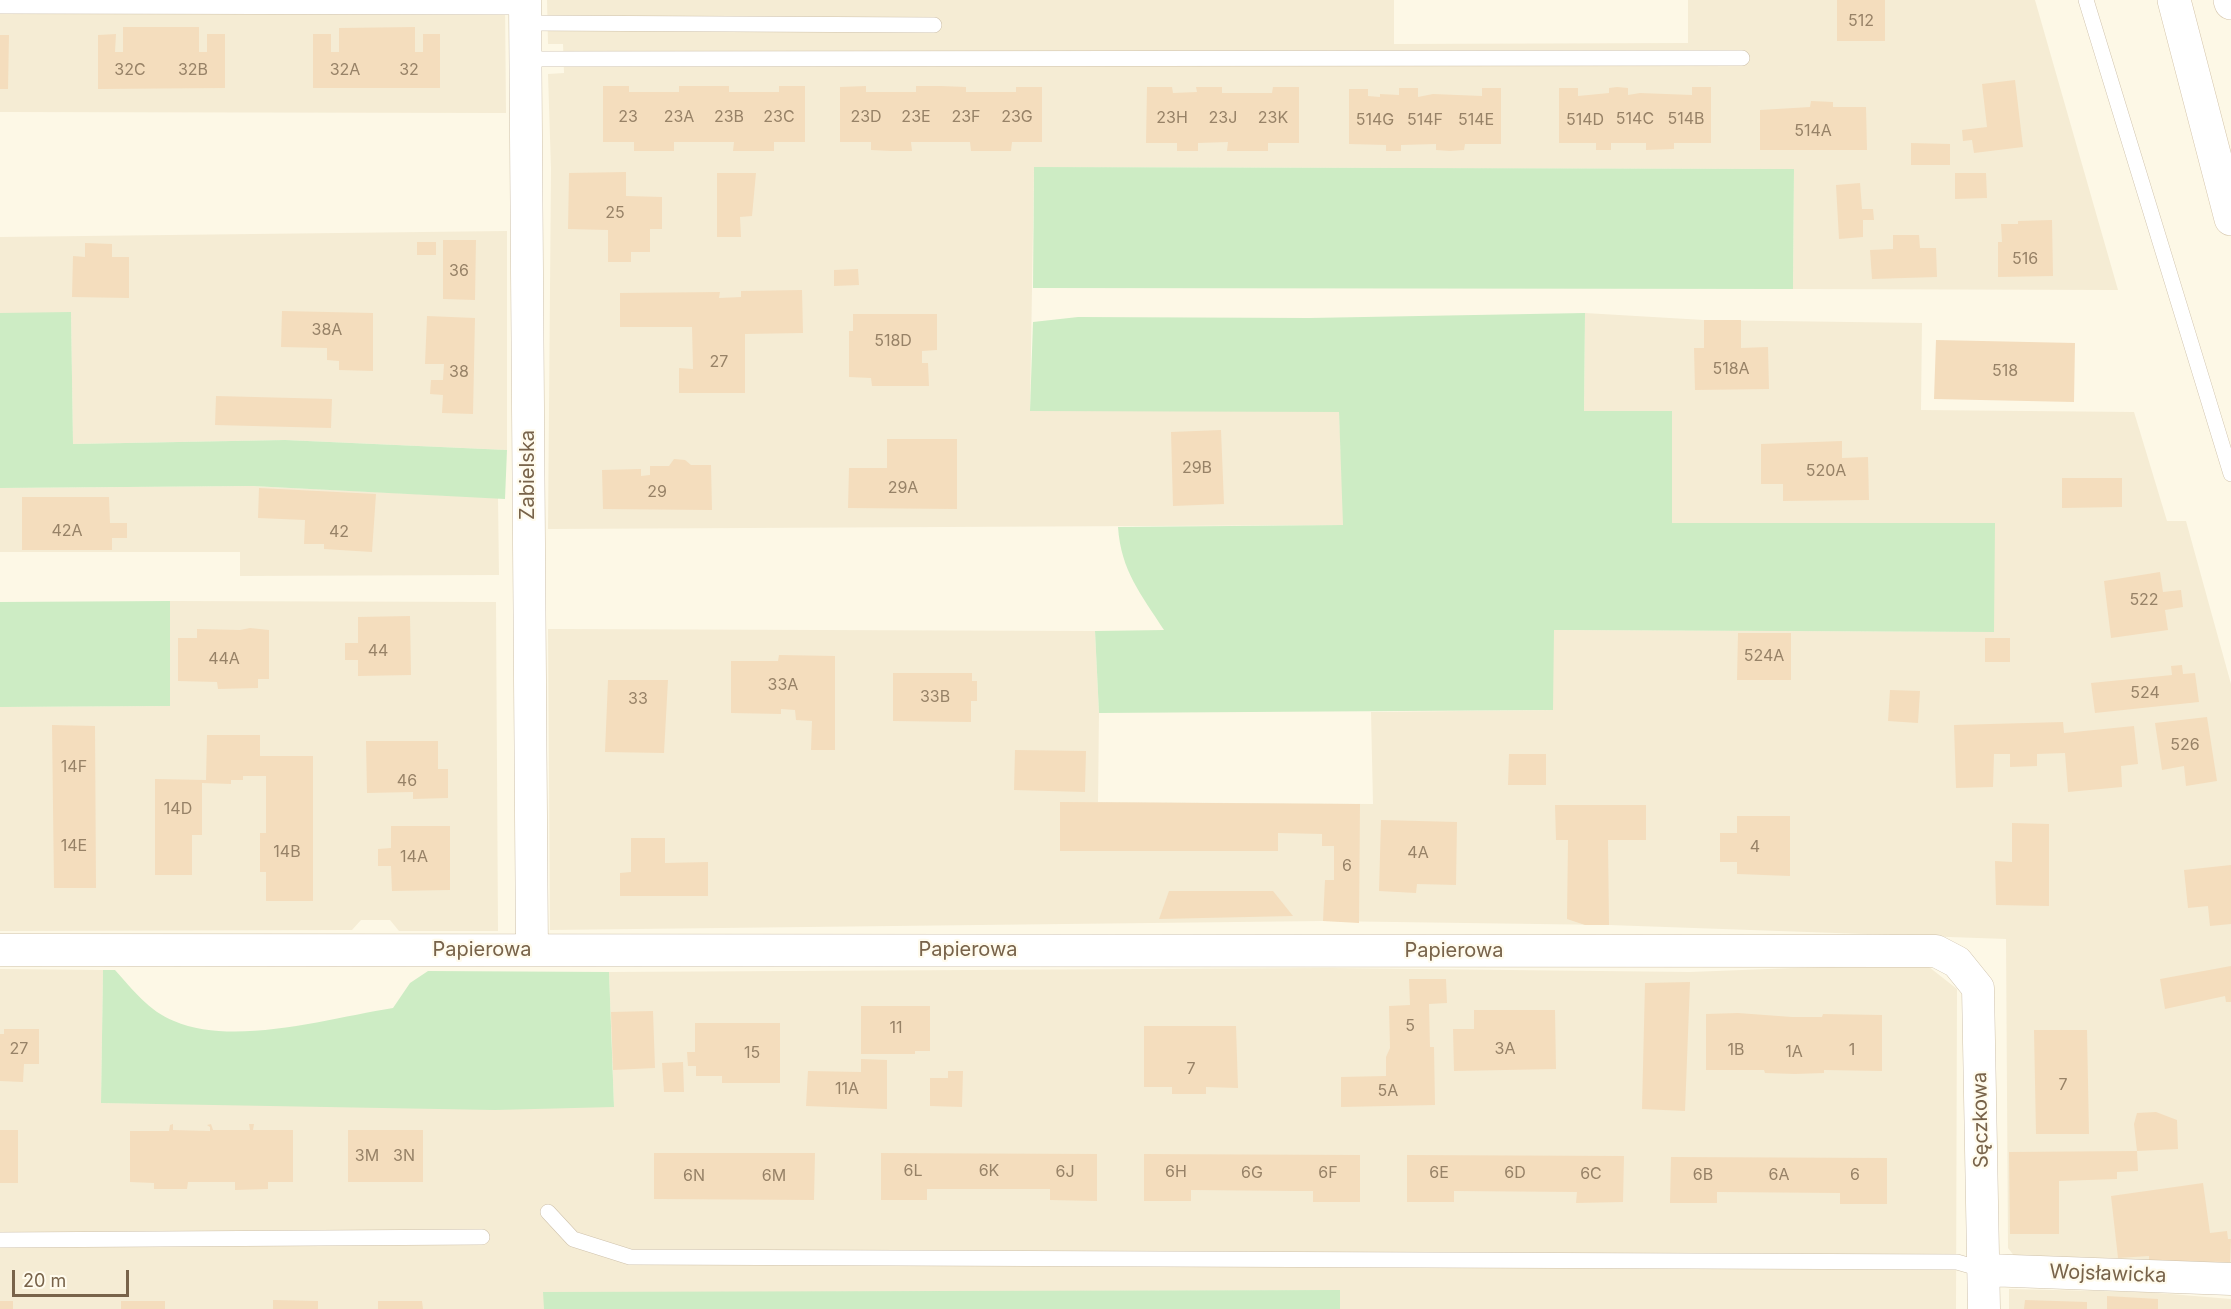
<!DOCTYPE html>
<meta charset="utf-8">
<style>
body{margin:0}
#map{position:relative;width:2231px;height:1309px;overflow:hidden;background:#fdf8e6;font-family:Inter,sans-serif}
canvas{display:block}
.scale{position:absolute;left:12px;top:1270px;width:117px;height:27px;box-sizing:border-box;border:3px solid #78634a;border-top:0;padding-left:8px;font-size:18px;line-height:21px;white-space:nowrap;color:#78634a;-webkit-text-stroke:4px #fffbed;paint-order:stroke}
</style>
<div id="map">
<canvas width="2231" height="1309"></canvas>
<div class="scale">20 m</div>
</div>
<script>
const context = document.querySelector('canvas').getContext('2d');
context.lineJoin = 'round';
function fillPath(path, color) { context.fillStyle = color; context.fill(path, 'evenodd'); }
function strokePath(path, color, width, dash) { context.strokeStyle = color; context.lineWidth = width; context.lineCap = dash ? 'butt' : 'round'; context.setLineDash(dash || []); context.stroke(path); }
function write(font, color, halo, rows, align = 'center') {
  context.font = font + ' Inter,sans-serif'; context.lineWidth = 4.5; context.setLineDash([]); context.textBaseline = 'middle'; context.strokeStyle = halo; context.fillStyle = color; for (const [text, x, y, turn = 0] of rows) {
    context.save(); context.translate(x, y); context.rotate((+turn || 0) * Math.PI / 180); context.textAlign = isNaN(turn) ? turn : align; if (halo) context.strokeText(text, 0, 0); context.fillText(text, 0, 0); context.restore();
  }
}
const residential = new Path2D(`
 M0,0h505l1,113 -506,-1z
 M547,0h847v44l294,-1v-43h347l83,290 -325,-1 1,-120 -760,-2 -4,244h309l5,114 -796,4 3,-360 -3,-95 16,-1 -1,-29h-15z
 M507,231v219l-222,-10 -212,4 -2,-131h-71v-76z
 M1585,313l119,7 218,3 -1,87 213,2 33,109h19l45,163v580l-212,-2 -11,-14 -2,-309 -397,-14 -286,-4 -773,9 -2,-301 547,2 4,82 -1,89 275,2 -2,-92 182,-2v-80l441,2v-108l-323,-1 1,-112h-88z
 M252,486l246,12 1,77 -259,1v-24h-240v-64z
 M170,601l326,1 2,329h-99l-9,-11h-29l-9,10 -352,1v-224l170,-1z
 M1924,963l33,26 -1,320h-616v-19l-796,3v16h-544v-340l103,1 -2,133 513,4 -5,-135 720,-4 361,4z
 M2009,1289l137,3 85,7v10h-222z`);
const green = new Path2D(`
 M1034,167l760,2 -1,120 -760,-1z
 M71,312l2,132 212,-4 222,10 -2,49 -253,-13 -252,2v-175z
 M1585,313l-1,98h88v112h323l-1,109 -440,-2 -1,80 -454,3 -4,-82 69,-1c-23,-36 -43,-59 -46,-103l225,-2 -4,-113 -309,-1 3,-89 45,-5 231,1z
 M170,601v105l-170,1v-105z
 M103,970h12c18,20 34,41 59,51 61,26 155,-3 219,-13l17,-25 18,-12 181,1 5,135 -119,3 -394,-7z
 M1340,1290v19h-796l-1,-17z`);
const building = new Path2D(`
 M1837,0h48v41h-48z
 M123,27h76v25h8v-18h18v54l-127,1v-54l18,-1 -1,18h8z
 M415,27v25h8v-18h17v54h-127v-54h18v18h8v-24z
 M0,35h9l-1,54h-8z
 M2015,80l8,67 -49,6 -2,-13 -9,1 -1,-11 25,-3 -5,-43z
 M603,86h26v6h50v-6h50v6h50v-6h26v56h-31v9h-41l1,-9h-60v9h-40v-9h-31z
 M866,86v6h50v-6h25l25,1v5h50v-5h26v55h-30l-1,9h-40l-1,-9h-59l1,9h-21l-20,-1v-8h-31v-55z
 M1147,87h25l1,6 24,-1 -1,-5h26v6h50l1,-6h26v56h-31v8h-41l1,-9 -30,1v8h-21v-8h-31z
 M1617,87l11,1v7l12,-2 52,2v-8h19v56h-37v6l-28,1v-7h-35v7h-15v-7h-37v-55h19v8l31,-3v-5z
 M1399,88h19v9l15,-3 49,2v-8h19v56h-36l-1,6 -14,1 -14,-1v-6l-35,1v6h-15v-6l-37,-1v-55h19v7l12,1v-3l19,1z
 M1811,101l22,1v5h33l1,43h-107v-40l50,-3z
 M1911,143l39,1v21h-39z
 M626,172v24l36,1v32h-12v23h-19v10h-23v-32l-40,-1 1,-56z
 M717,173h39l-4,43 -12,1 1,20h-24z
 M1955,173h31l1,25 -32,1z
 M1860,183l2,26h11l1,11h-11v17l-24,2 -3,-54z
 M2052,220l1,56 -55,1v-35h4l-1,-18h17v-3z
 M1893,235h26l1,13h16l1,29 -65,2 -2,-29 23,-1z
 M443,240h33l-1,60 -32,-1z
 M417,242h19v13h-19z
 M85,243l27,1v13h17v41l-57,-1 1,-41 12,1z
 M858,269l1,16 -25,1v-16z
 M802,290l1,43 -58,1v59h-66v-25l14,1 -1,-42h-72v-34l100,-1 -1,6 22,-1v-6z
 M282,311l91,2v58l-34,-1v-9l-12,-1v-12l-46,-1z
 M853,314h84v36l-15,1v12h6l1,23h-57l-1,-8 -22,-1v-46h4z
 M427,316l48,2 -2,96 -31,-1 1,-18 -13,-1 1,-14h12l1,-16h-19z
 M1704,320h37v28l27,-1 1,42 -74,1 -1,-42h10z
 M1936,340l139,3 -1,59 -140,-3z
 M216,396l116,3 -1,29 -116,-3z
 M1221,430l3,74 -51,2 -2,-74z
 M887,439h70v70l-109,-1 1,-40h38z
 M1842,441v17l26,-1 1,43 -86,1v-17h-22v-40z
 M674,459l11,1 6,5h20l1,45 -109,-1 -1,-39 39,-1v7l9,-1v-9h19z
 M2062,478h60v29l-60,1z
 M259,488l117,6 -4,58 -48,-3v-5h-20l1,-24 -47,-2z
 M22,497h87l1,26h17v15h-15v12h-90z
 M2160,572l3,20 18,-2 2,17 -18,3 3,20 -57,8 -7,-57z
 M410,616l1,59 -53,1v-16h-13v-17h13v-26z
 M250,628l19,2v49h-11v9l-40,1 -1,-7 -39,-1v-43h19v-9l43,1z
 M1738,633h53v47h-54z
 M1985,638h25v24h-25z
 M779,655l56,1v94h-24l1,-29 -16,-1 -1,-10 -14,-1v5l-50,-1v-52h47z
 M2182,665l1,9 12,-1 4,29 -104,11 -4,-30 81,-8 -1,-9z
 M893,673h79v8h5v20h-6v21l-78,-1z
 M608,680h60l-4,73 -59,-1z
 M1890,690l30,1 -2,32 -30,-2z
 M2207,717l10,64 -31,5 -2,-20 -22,4 -7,-47z
 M2063,722l1,11 70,-7 4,38 -17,2 1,21 -54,5 -3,-39 -28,1v12l-27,1v-13h-16l-1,33 -37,1 -2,-63z
 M52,725l43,1 1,162h-42z
 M207,735h53v21h53v145h-47v-29h-6v-39h6v-57h-23v4h-12v4l-29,-1v52h-10v40h-37v-96l51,1z
 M366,741h72v28h10v29l-35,1v-7l-46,1z
 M1015,750l71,1 -1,41 -71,-2z
 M1509,754h37v31h-38z
 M1060,802l300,2 -1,119 -36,-2 2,-41h9v-34h-12v-12l-44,-1v18h-218z
 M1555,805h91v35h-38l1,85h-24l-18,-6 1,-79h-12z
 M1737,816h53v60l-53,-2v-12h-17v-29h17z
 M1381,820l76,2 -1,63 -39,-1 -1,9 -37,-2z
 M2012,823l37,1v82l-53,-1 -1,-44 17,1z
 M391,826h59v64l-58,1 -1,-25h-13v-17l13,-1z
 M631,838h34v25l43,-1v34h-88v-23l11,-1z
 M2231,865v59l-21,2 -2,-20 -20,2 -4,-38z
 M1169,891h104l20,25 -134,3z
 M2231,966v36h-5l-1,-6 -60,13 -5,-30z
 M1409,979h37l1,24 -18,1 1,43h4l1,58 -94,2v-30l45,-1v-19l4,-9 -1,-42 21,-1z
 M1690,982l-5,129 -43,-2 3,-126z
 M861,1006h69v45h-15v3h-54z
 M1474,1010h81l1,59 -102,2 -1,-42h21z
 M653,1011l2,57 -42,2 -2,-58z
 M1738,1013l54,4h30l1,-3 59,1v56l-58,-1v3l-29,1 -30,-1 -1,-3h-58v-56z
 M695,1023h85v60h-58v-7h-26v-10h-8l-1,-14h8z
 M1144,1026h92l2,62 -32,-1v7h-34v-7h-28z
 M4,1029h35v35h-15l-1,18 -23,-1v-47h4z
 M2034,1030h53l2,104h-53z
 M861,1059l26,1v49l-81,-3 2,-35 53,1z
 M683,1062l1,30h-20l-2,-29z
 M948,1071h15l-1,36 -32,-1v-28h18z
 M2156,1112l21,8 1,29 -41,2 -3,-27 3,-11z
 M173,1124v6l37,1v-4l-3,-2 4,-1 2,6h37l-1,-6h5l-1,6h40v52h-25v7l-33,1v-8h-47l-1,7h-33v-6l-24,-1v-51h39l1,-6z
 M0,1130h18v53h-18z
 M348,1130h75v52h-75z
 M2137,1151l1,20 -21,1v7l-58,2v53h-49l-1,-82z
 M654,1153h161l-1,47 -160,-1z
 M881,1153l216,1v47l-47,-1v-11h-123v11h-46z
 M1144,1154l216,1v47h-47v-11h-17l-105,-1v11h-47z
 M1407,1155l217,1 -1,46 -47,1 1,-11 -123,-1v11h-47z
 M1671,1157l216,1v46h-47v-11l-123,-1v11h-47z
 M2203,1183l7,50 17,-2 1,8h3l-1,23 -81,-1v-5l-31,2 -7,-62z
 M2107,1296l51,3v10h-51z
 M273,1300l45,1v8h-45z
 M2025,1300l62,2v7h-63z
 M0,1301h13v8h-13z
 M121,1301h44v8h-44z
 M378,1301h44l1,8h-45z`);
const service = new Path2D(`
 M2086,0l145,474
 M0,6l525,1
 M525,23l409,2
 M526,59l1216,-1
 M548,1212l25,27 57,18 1327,5 28,8
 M0,1240l482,-3`);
const minor = new Path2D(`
 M525,0l7,950
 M0,950l1936,1 21,11 21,26 6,321
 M1985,1270l246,9`);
const secondary = new Path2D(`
 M2174,0l57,219
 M2230,0l1,3`);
const numberNames = [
 ["512",1861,21],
 ["32C",130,70],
 ["32B",193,70],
 ["32A",345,70],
 ["32",409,70],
 ["23",628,117],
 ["23A",679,117],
 ["23B",729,117],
 ["23C",779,117],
 ["23D",866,117],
 ["23E",916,117],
 ["23F",966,117],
 ["23G",1017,117],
 ["23H",1172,118],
 ["23J",1223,118],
 ["23K",1273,118],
 ["514C",1635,119],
 ["514B",1686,119],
 ["514G",1375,120],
 ["514F",1425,120],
 ["514E",1476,120],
 ["514D",1585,120],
 ["514A",1813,131],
 ["25",615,213],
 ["516",2025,259],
 ["36",459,271],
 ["38A",327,330],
 ["518D",893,341],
 ["27",719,362],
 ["518A",1731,369],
 ["518",2005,371],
 ["38",459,372],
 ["29B",1197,468],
 ["520A",1826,471],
 ["29A",903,488],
 ["29",657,492],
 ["42A",67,531],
 ["42",339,532],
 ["522",2144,600],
 ["44",378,651],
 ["524A",1764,656],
 ["44A",224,659],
 ["33A",783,685],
 ["524",2145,693],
 ["33B",935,697],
 ["33",638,699],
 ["526",2185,745],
 ["14F",74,767],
 ["46",407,781],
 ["14D",178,809],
 ["14E",74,846],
 ["4",1755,847],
 ["14B",287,852],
 ["4A",1418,853],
 ["14A",414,857],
 ["6",1347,866],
 ["5",1410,1026],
 ["11",896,1028],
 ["27",19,1049],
 ["3A",1505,1049],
 ["1B",1736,1050],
 ["1",1852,1050],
 ["1A",1794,1052],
 ["15",752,1053],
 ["7",1191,1069],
 ["7",2063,1085],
 ["11A",847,1089],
 ["5A",1388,1091],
 ["3M",367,1156],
 ["3N",404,1156],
 ["6L",913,1171],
 ["6K",989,1171],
 ["6J",1065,1172],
 ["6H",1176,1172],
 ["6G",1252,1173],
 ["6F",1328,1173],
 ["6E",1439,1173],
 ["6D",1515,1173],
 ["6C",1591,1174],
 ["6B",1703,1175],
 ["6A",1779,1175],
 ["6",1855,1175],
 ["6N",694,1176],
 ["6M",774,1176]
];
const streetNames = [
 ["Zabielska",528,475,-90],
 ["Papierowa",482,950],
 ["Papierowa",968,950],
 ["Papierowa",1454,951],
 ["Sęczkowa",1981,1120,-91],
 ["Wojsławicka",2108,1274,2]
];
fillPath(residential, '#f5ecd4');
fillPath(green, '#cdecc4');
fillPath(building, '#f4ddbd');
strokePath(service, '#cfc2ac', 16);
strokePath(minor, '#cfc2ac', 33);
strokePath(secondary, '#d3c3a9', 34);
strokePath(service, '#fff', 15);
strokePath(minor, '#fff', 32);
strokePath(secondary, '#fff', 33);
write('16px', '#978267', null, numberNames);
write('20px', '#78634a', '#fffbed', streetNames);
</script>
